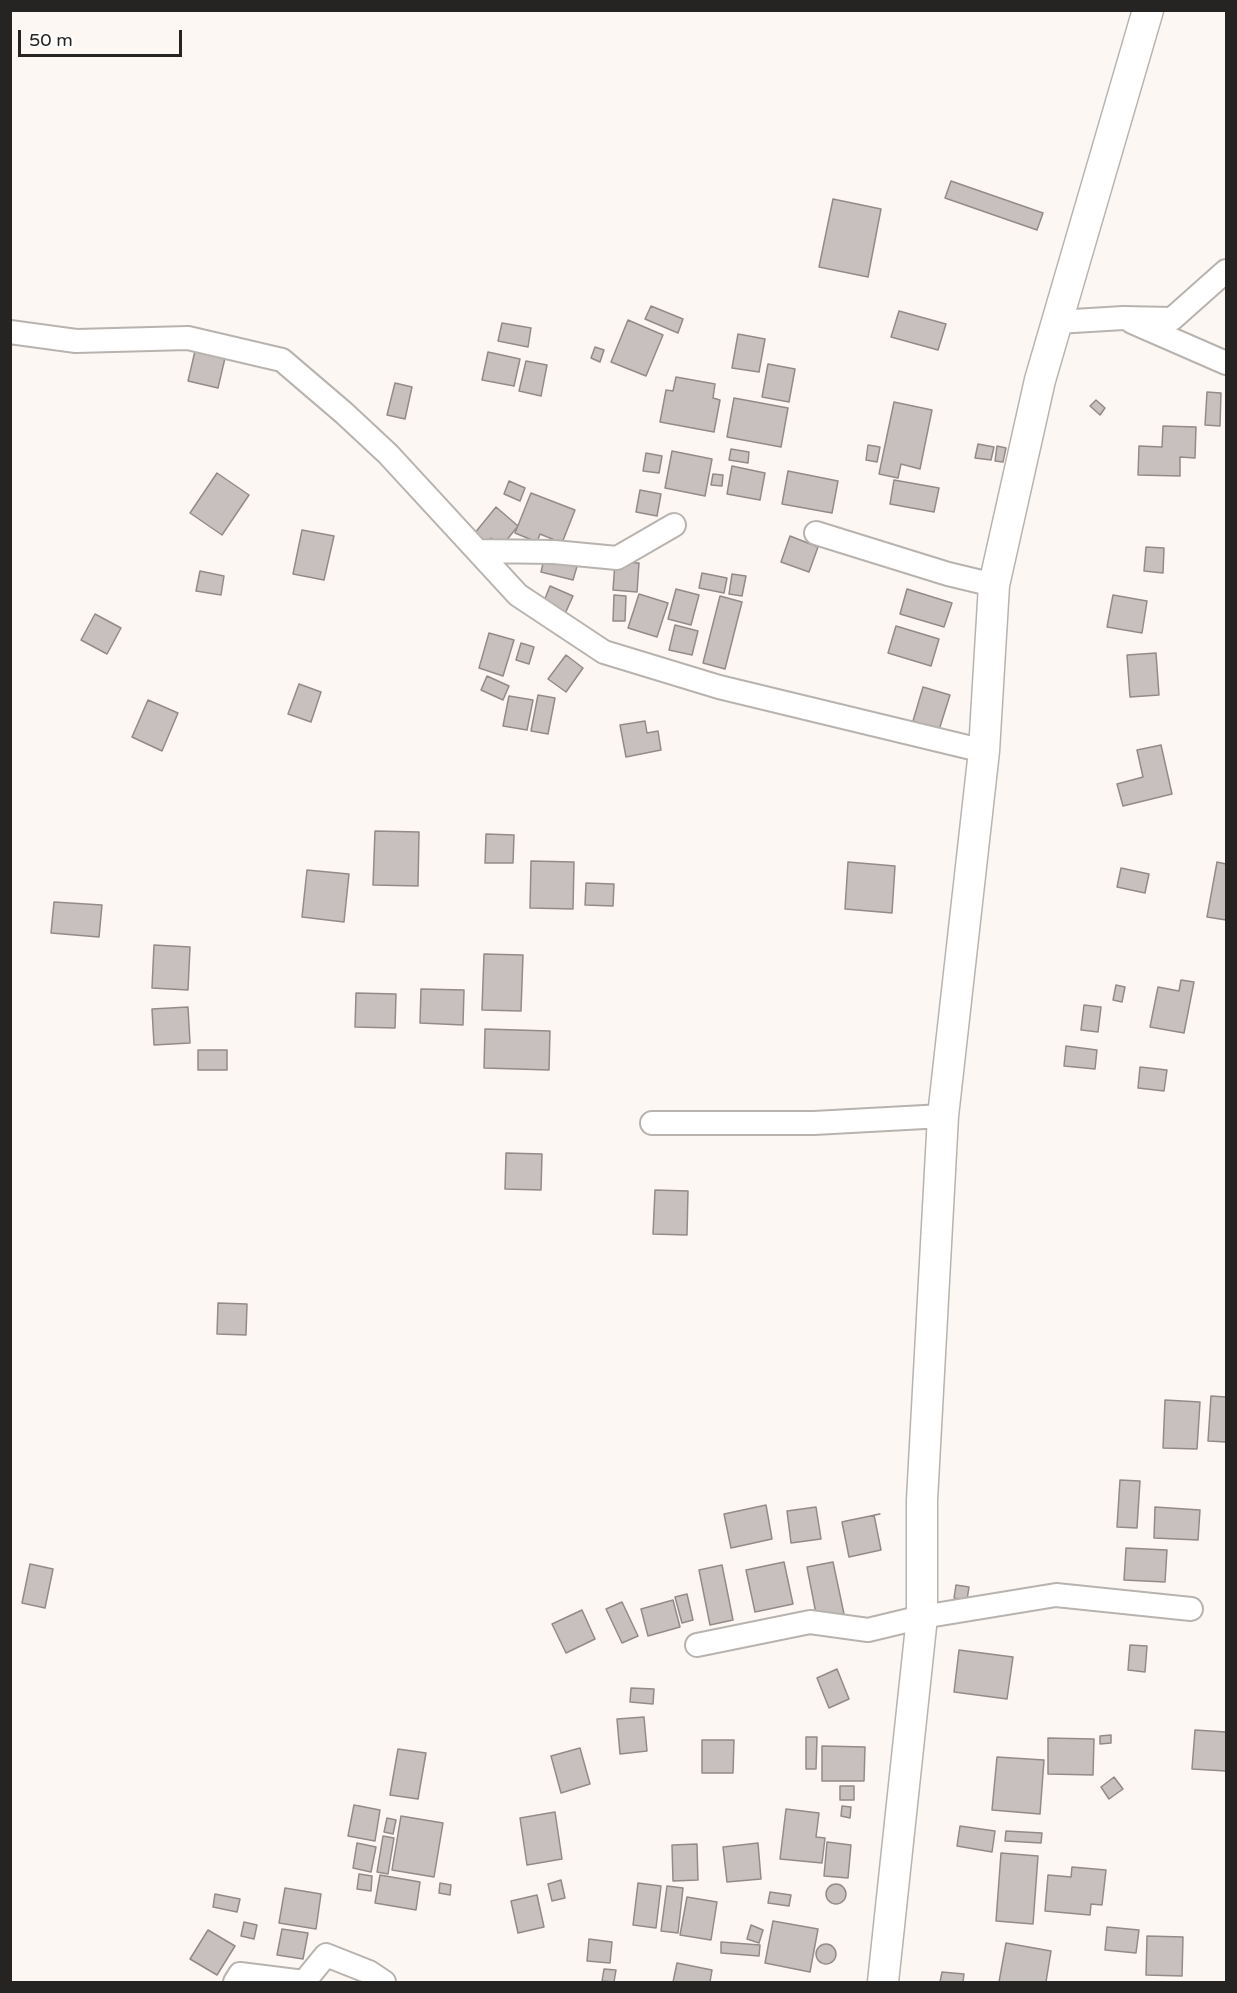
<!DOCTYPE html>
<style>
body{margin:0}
#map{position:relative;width:1237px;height:1993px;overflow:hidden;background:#fdf7f3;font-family:"Varela Round",sans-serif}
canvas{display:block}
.frame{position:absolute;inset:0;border:12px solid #262422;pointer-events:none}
.scale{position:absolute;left:18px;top:30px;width:164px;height:27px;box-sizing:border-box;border:3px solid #262422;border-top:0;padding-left:8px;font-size:18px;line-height:21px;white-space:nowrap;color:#262422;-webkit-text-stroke:4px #fff;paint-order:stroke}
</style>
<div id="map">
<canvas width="1237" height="1993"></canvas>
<div class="frame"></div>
<div class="scale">50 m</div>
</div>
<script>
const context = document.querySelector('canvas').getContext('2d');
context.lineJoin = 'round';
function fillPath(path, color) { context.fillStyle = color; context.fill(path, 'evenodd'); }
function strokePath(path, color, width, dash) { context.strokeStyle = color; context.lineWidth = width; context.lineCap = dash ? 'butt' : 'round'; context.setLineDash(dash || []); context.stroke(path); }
const building = new Path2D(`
 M951,181l92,32 -6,17 -92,-32z
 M833,199l48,10 -13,68 -49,-10z
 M651,306l32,13 -5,14 -33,-14z
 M899,311l47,13 -8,26 -47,-13z
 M628,320l35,15 -17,41 -35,-14z
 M502,323l29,5 -3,19 -30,-6z
 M738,334l27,5 -6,33 -27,-4z
 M595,347l9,3 -4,12 -9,-4z
 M195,351l30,7 -7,30 -30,-7z
 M488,352l32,7 -6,27 -32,-6z
 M526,361l21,4 -6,31 -22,-5z
 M768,364l27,5 -6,33 -27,-5z
 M676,377l39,7 -2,14 7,2 -6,32 -54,-10 6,-32 7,1z
 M395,383l17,4 -7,32 -18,-4z
 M1207,392l14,1 -1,33 -15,-1z
 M734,398l54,10 -7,39 -54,-10z
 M1096,400l9,8 -5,7 -10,-9z
 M894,402l38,8 -12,59 -19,-5 -3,14 -19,-4z
 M1163,426l33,1 -1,31 -15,-1v19l-42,-1 1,-29 23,1z
 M978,444l16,3 -3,13 -16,-2z
 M868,445l12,2 -3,15 -11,-2z
 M997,446l9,2 -3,14 -8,-1z
 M731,449l18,3 -1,11 -19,-3z
 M672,451l40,8 -7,37 -40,-8z
 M646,453l16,3 -3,17 -16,-2z
 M732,466l33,7 -5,27 -33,-6z
 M788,471l50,10 -6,32 -50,-9z
 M217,473l32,22 -27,40 -32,-22z
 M713,474l10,1 -1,11 -11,-1z
 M894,480l45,8 -5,24 -44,-8z
 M509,481l16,7 -5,13 -16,-7z
 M640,490l21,4 -4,22 -21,-4z
 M531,493l44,17 -13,33 -22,-9 -3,8 -22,-9z
 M496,507l22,19 -17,21 -10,-9 -5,6 -12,-10z
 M302,530l32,6 -10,44 -31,-6z
 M790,536l28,11 -9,25 -28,-10z
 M1146,547l18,1 -1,25 -19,-2z
 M545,555l33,8 -5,17 -32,-8z
 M615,562l24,1 -2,29 -24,-2z
 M200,571l24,5 -3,19 -25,-4z
 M702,573l25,5 -3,15 -25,-5z
 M732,574l14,2 -4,20 -13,-2z
 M550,586l23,10 -9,20 -22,-10z
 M676,589l23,6 -8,30 -23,-6z
 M907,589l45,14 -8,24 -44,-13z
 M639,594l29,9 -11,34 -29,-9z
 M614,595l12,1 -1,25h-12z
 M1113,595l34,6 -5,32 -35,-6z
 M720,596l22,6 -17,67 -22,-6z
 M95,614l26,14 -14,26 -26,-14z
 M675,625l23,6 -6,24 -23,-5z
 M896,626l43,13 -8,27 -43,-13z
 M489,633l25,7 -11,36 -24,-8z
 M521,643l13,4 -5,17 -13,-4z
 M1156,653l3,42 -29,2 -3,-42z
 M566,655l17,13 -17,24 -18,-13z
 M487,676l22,10 -6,14 -22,-10z
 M299,684l22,8 -10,30 -23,-8z
 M923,687l27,8 -11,35 -26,-9z
 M538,695l17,3 -7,36 -17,-3z
 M509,696l24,4 -6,30 -24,-4z
 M148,700l30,13 -16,38 -30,-14z
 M645,721l2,12 11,-2 3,19 -35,7 -6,-32z
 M1161,745l11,49 -49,12 -6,-22 26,-7 -6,-27z
 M375,831l44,1 -1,54 -45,-1z
 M486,834l28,1 -1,28h-28z
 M531,861l43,1 -1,47 -43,-1z
 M848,862l47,4 -3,47 -47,-4z
 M1217,862l9,2v56l-19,-3z
 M1121,868l28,6 -4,19 -28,-6z
 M307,870l42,4 -5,48 -42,-5z
 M586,883l28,1 -1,22 -28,-1z
 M54,902l48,3 -3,32 -48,-4z
 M154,945l36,2 -2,43 -36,-2z
 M484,954l39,1 -2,56 -39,-1z
 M1181,980l13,2 -10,51 -34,-6 8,-40 21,4z
 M1116,985l9,2 -3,15 -9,-2z
 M421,989l43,1 -1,35 -43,-2z
 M356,993l40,1 -1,34 -40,-1z
 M1084,1005l17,2 -3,25 -17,-2z
 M188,1007l2,36 -36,2 -2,-36z
 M485,1029l65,2 -1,39 -65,-2z
 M1066,1046l31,4 -2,19 -31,-3z
 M198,1050h29v20h-29z
 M1140,1067l27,3 -3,21 -26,-3z
 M506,1153l36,1 -1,36 -36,-1z
 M655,1190l33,1 -1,44 -34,-1z
 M218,1303l29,1 -1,31 -29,-1z
 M1211,1396l15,1v45l-18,-1z
 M1165,1400l35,2 -3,47 -34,-1z
 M1120,1480l20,1 -3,47 -20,-1z
 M766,1505l6,34 -41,9 -7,-34z
 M816,1507l5,32 -30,4 -4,-32z
 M1155,1507l45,3 -2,30 -44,-2z
 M880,1514l-6,1 7,35 -32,7 -7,-35 4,-1z
 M1126,1548l41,2 -2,32 -41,-2z
 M784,1562l9,42 -38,8 -9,-42z
 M833,1562l11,52 -27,5 -10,-52z
 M30,1564l23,5 -8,39 -23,-5z
 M722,1565l11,55 -23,5 -11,-55z
 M956,1585l13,2 -2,13 -13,-2z
 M687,1594l6,26 -11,3 -7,-26z
 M673,1600l7,27 -32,9 -7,-27z
 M622,1602l16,34 -16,7 -16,-34z
 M582,1610l13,29 -29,14 -14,-29z
 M1130,1645l17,1 -2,26 -17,-2z
 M959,1650l54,7 -6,42 -53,-7z
 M837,1669l12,30 -20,9 -12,-30z
 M631,1688l23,1 -1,15 -23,-2z
 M644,1717l3,34 -27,3 -3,-35z
 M1195,1730l31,2v39l-34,-2z
 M1111,1735v8l-11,1v-8z
 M806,1737h11l-1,32h-10z
 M1048,1738l46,1 -1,36 -45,-1z
 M702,1740h32l-1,33h-31z
 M822,1746l43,1 -1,34h-42z
 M580,1748l10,36 -29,9 -10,-37z
 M398,1749l28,4 -8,46 -28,-4z
 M997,1757l47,3 -4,54 -48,-4z
 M1114,1777l9,12 -14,10 -8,-12z
 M840,1786h14v14h-14z
 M354,1805l26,5 -5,31 -27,-5z
 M842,1806l9,1 -1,11 -9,-2z
 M786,1809l33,4 -3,24 9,1 -3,25 -42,-4z
 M555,1812l7,47 -35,6 -7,-47z
 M401,1816l42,7 -9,54 -42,-7z
 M387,1818l9,2 -3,14 -9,-2z
 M960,1826l35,5 -3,21 -35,-6z
 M1006,1831l36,2 -1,10 -36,-2z
 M383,1836l11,2 -6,36 -11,-2z
 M827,1842l24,3 -3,33 -24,-2z
 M357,1843l19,4 -5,25 -18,-4z
 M758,1843l3,36 -34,3 -4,-35z
 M697,1844l1,36 -25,1 -1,-36z
 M1001,1853l37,3 -5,68 -37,-3z
 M1072,1867l34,3 -4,35 -11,-1 -1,11 -45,-4 3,-36 23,2z
 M359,1874l13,2 -1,15 -14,-2z
 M380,1875l40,7 -4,28 -41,-7z
 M561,1880l4,18 -13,3 -4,-17z
 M440,1883l11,2 -1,10 -11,-2z
 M638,1883l23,3 -5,42 -23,-3z
 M826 1894a10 10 0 1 1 20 0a10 10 0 1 1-20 0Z
 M667,1886l16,2 -5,45 -17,-2z
 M285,1888l36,6 -5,35 -37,-6z
 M770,1892l21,3 -2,11 -21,-3z
 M215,1894l25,5 -3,13 -24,-5z
 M537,1895l7,32 -26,6 -7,-32z
 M687,1897l30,5 -6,38 -31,-5z
 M773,1921l45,8 -8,43 -45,-9z
 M244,1922l13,3 -3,14 -13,-3z
 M751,1925l12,5 -4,13 -12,-4z
 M1107,1927l32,3 -3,23 -31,-3z
 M282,1929l26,4 -5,26 -26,-4z
 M208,1930l27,16 -18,29 -27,-16z
 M1147,1936l36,1 -1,39 -36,-1z
 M589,1939l23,3 -2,21 -23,-2z
 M721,1942l39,3 -1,11 -38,-3z
 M1006,1943l45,8 -5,31h-47z
 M816 1954a10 10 0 1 1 20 0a10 10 0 1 1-20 0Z
 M677,1963l35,7 -2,12h-37z
 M604,1969l12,1 -2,12 -12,-1z
 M942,1972l22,2 -1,8h-23z`);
const minor = new Path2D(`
 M1057,322l66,-4 49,1 54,-48
 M1132,322l94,41
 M10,332l66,9 112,-3 94,22 62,53 44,41 130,141 86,57 115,35 265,64
 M816,533l132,41 46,11
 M479,551l75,1 63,6 57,-33
 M652,1123h162l129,-7
 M697,1645l113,-23 58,8 54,-13 134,-22 135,14
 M235,1982l5,-8 64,8 22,-27 43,17 15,10`);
const major = new Path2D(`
 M883,1982l39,-365v-117l21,-384 41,-365 10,-166 46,-205 108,-370`);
fillPath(building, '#c7c0be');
strokePath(building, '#928b8a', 1.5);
strokePath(minor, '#b8b3ae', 26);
strokePath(major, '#b8b3ae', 33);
strokePath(minor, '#fff', 22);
strokePath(major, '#fff', 30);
</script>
